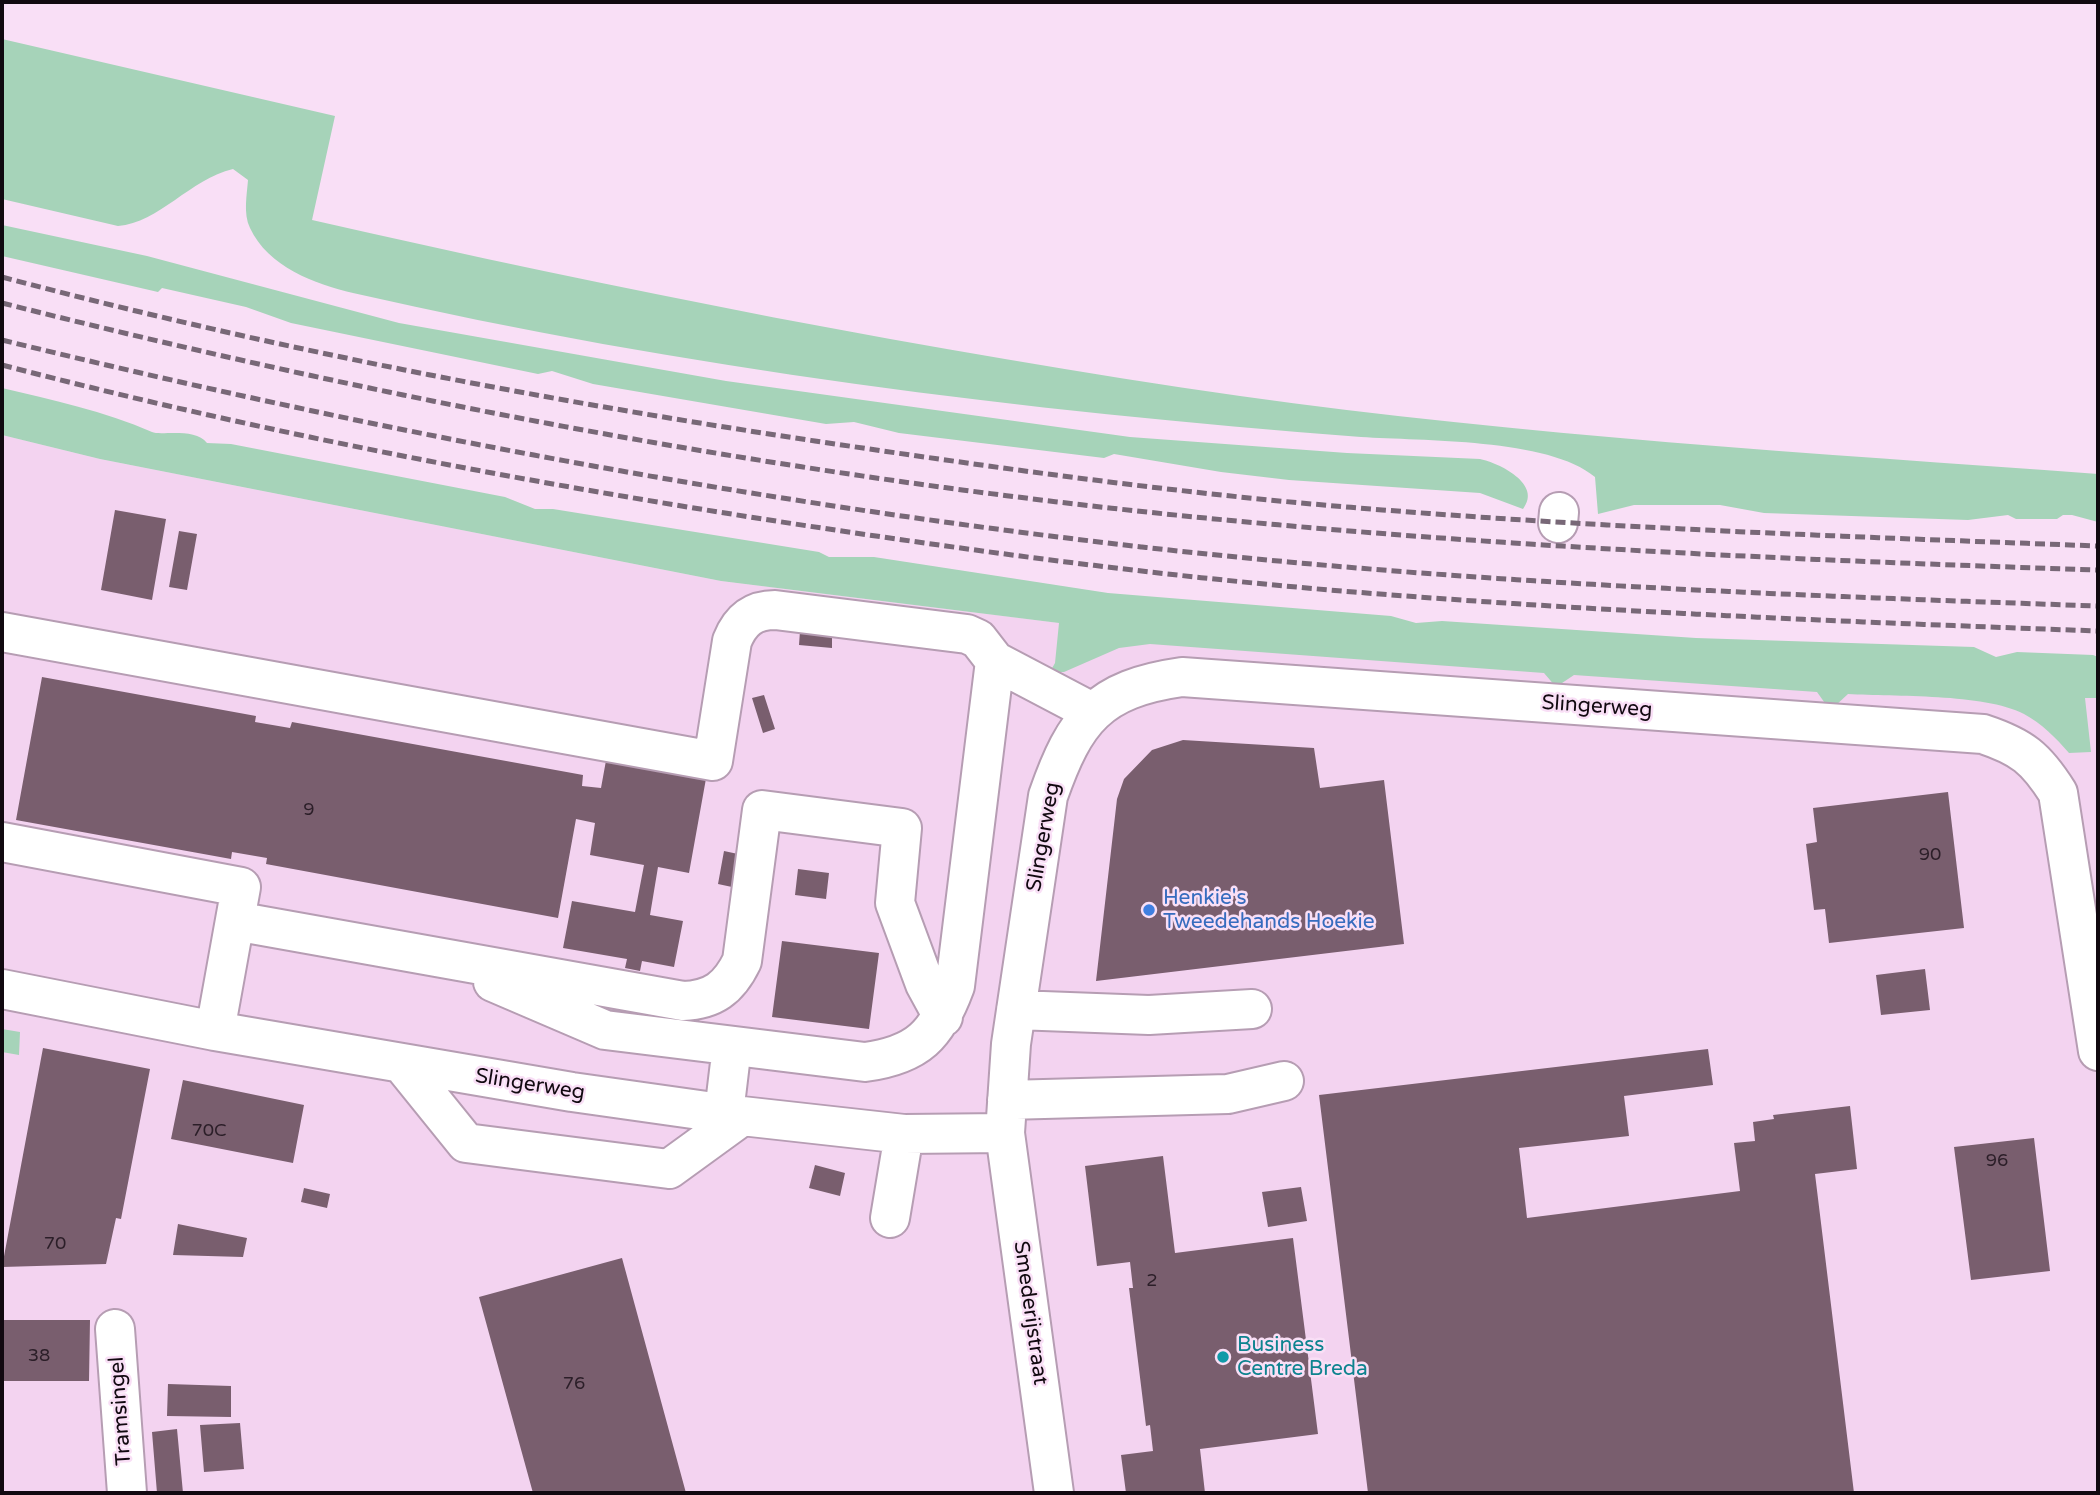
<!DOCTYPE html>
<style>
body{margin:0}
#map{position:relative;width:2100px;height:1495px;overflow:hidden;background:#f9dff6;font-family:"Varela Round",sans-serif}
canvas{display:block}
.frame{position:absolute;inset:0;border:4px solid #110910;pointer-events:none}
</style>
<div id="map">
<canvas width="2100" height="1495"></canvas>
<div class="frame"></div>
</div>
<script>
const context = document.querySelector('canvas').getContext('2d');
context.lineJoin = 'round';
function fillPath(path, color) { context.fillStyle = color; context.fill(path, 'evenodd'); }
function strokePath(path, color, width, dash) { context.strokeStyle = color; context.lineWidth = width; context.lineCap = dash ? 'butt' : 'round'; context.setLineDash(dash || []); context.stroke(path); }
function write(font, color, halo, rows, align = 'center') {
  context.font = font + ' "Varela Round",sans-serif'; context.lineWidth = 5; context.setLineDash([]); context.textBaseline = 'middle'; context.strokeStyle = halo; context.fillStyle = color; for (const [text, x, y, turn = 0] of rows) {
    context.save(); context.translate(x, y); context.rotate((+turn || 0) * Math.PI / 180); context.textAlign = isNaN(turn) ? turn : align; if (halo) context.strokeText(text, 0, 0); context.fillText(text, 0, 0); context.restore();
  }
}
const built = new Path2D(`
 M2,435l98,24 621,122 339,42 1038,75v795h-2096z`);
const green = new Path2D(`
 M2,39l333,77 -23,104c307,70 616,131 928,176 284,40 572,57 858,78v48l-26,-7h-9l-6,4h-41l-8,-4 -40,5 -204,-7 -44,-8h-86l-36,9 -3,-37c-46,-39 -174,-36 -234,-40 -339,-26 -676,-68 -1008,-144 -38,-9 -85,-26 -103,-65 -7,-14 -3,-34 -2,-48l-15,-11c-43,10 -74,54 -115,57l-116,-27z
 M2,225l145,31 252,67 327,58 404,56 217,16 133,6c19,4 63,25 43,50l-43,-16 -191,-13 -68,-8 -107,-18 -10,4 -205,-25 -45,-11 -28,2 -233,-40 -41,-13 -14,3 -247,-51 -45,-16 -84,-19 -4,4 -156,-36z
 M2,388c51,12 102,23 150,44 8,4 43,-5 55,11l24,1 274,53 30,12h18l266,43 10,5h45l234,36 283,23 25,7 26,-2 254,17 278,9 22,10 21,-5 76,3 5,2v41h-13l6,54 -22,1c-13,-15 -28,-30 -45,-39 -41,-21 -129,-17 -176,-20l-13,12h-8l-10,-14 -243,-17 -18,12 -12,-14 -394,-29 -31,4 -55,24h-14l5,-9 4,-40 -338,-42 -621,-122 -98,-24z
 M2,1029l18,3 -1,23 -17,-3z`);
const building = new Path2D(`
 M115,510l51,9 -14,81 -51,-10z
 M179,531l18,3 -10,56 -18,-3z
 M800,631l32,3v14l-33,-3z
 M42,677l214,39 -1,6 35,6 2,-6 291,53 -1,11 19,2 6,-33 100,18 -18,100 -31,-6 -8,48 33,6 -9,46 -32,-6 -2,10 -15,-3 2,-9 -64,-11 9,-47 63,11 9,-47 -54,-10 5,-32 -19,-4 -18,99 -292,-54 1,-6 -35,-6 -1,7 -215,-39z
 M764,695l11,34 -12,4 -11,-35z
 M1183,740l131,8 6,40 64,-8 20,164 -308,37 21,-182 7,-20 28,-29z
 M1948,792l16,136 -135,15 -4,-34 -11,1 -8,-66 11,-2 -4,-34z
 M724,851l14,3 -6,33 -14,-3z
 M798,869l31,4 -3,26 -31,-4z
 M782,941l97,12 -10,76 -97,-12z
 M1925,969l5,41 -49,5 -5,-40z
 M43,1048l107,21 -29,150 -5,-1 -10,46 -104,3z
 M1708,1049l5,36 -89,11 5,40 -110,12 8,70 213,-27 -6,-48 21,-2 -2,-19 21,-3 -1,-4 77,-9 7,63 -42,5 39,319h-486l-49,-398z
 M183,1080l121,25 -11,58 -122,-24z
 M2034,1138l16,133 -79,9 -17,-133z
 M1163,1156l12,97 118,-15 25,196 -118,15 5,44h-79l-5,-38 32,-4 -3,-26 -4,1 -17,-138h4l-3,-26 -33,4 -12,-100z
 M815,1165l30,8 -5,23 -31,-8z
 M1301,1187l6,34 -39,6 -6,-35z
 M304,1188l26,6 -3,14 -26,-6z
 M178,1224l69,14 -4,19 -70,-2z
 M622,1258l64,235h-153l-54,-196z
 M2,1320h88l-1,61h-87z
 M168,1384l63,2v31l-64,-1z
 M240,1423l4,46 -40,3 -4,-47z
 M177,1429l6,64h-26l-5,-61z`);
const minor = new Path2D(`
 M1558,523l1,-11
 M2,632l711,129 19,-120c8,-20 20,-31 43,-31l192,24 11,5 17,22 97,51
 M2,842l239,45 -26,144
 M235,921l448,80c30,-1 46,-13 59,-40l20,-151 140,18 -7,75 30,81 18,33
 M493,982l112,48 260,32c53,-7 72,-27 90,-76l40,-325
 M2,989l213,42 357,61 170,24 162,18 101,-1 6,-89 37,-248c27,-77 50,-107 134,-119l801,57c39,13 53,24 75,59l40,258
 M1016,1010l133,5 103,-6
 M403,1065l63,78 203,26 73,-53
 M1007,1100l221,-6 56,-13
 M724,1113l8,-67
 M1005,1133l49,360
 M890,1218l14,-84
 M115,1329l12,164`);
const rail = new Path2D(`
 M2,277c267,71 540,123 813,164 162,24 324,47 486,62 265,24 531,33 797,43
 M2,303c416,105 840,183 1267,221 276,25 553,37 829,46
 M2,340c376,92 755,163 1140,207 318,36 637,48 956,59
 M2,365c261,68 526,118 793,159 185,28 372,53 559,68 248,20 496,30 744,39`);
const markers = [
 [1149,910,7,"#3f7fe0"],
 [1223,1357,7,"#0f9aa8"]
];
const numberNames = [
 ["9",309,810],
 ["90",1930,855],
 ["70C",209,1131],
 ["96",1997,1161],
 ["70",55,1244],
 ["2",1152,1281],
 ["38",39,1356],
 ["76",574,1384]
];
const streetNames = [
 ["Slingerweg",1597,707,4],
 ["Slingerweg",1044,837,-80],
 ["Slingerweg",530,1085,9],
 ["Smederijstraat",1030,1313,82],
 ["Tramsingel",121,1411,-94]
];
const shopNames = [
 ["Henkie's",1163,898],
 ["Tweedehands Hoekie",1163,922]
];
const cultureNames = [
 ["Business",1237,1345],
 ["Centre Breda",1237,1369]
];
fillPath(built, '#f3d3f0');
fillPath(green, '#a6d3b9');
fillPath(building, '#795e6e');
strokePath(minor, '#b69db3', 42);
strokePath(minor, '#fff', 38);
strokePath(rail, '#786877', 5, [10, 5]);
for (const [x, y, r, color] of markers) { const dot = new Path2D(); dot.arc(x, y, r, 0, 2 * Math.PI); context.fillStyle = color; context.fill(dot); strokePath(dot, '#f9dff6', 2.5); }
write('18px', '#2b1e28', null, numberNames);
write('21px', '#110910', '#f9dff6', streetNames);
write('21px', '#366cbe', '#f9dff6', shopNames, 'left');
write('21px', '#0d838f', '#f9dff6', cultureNames, 'left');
</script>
